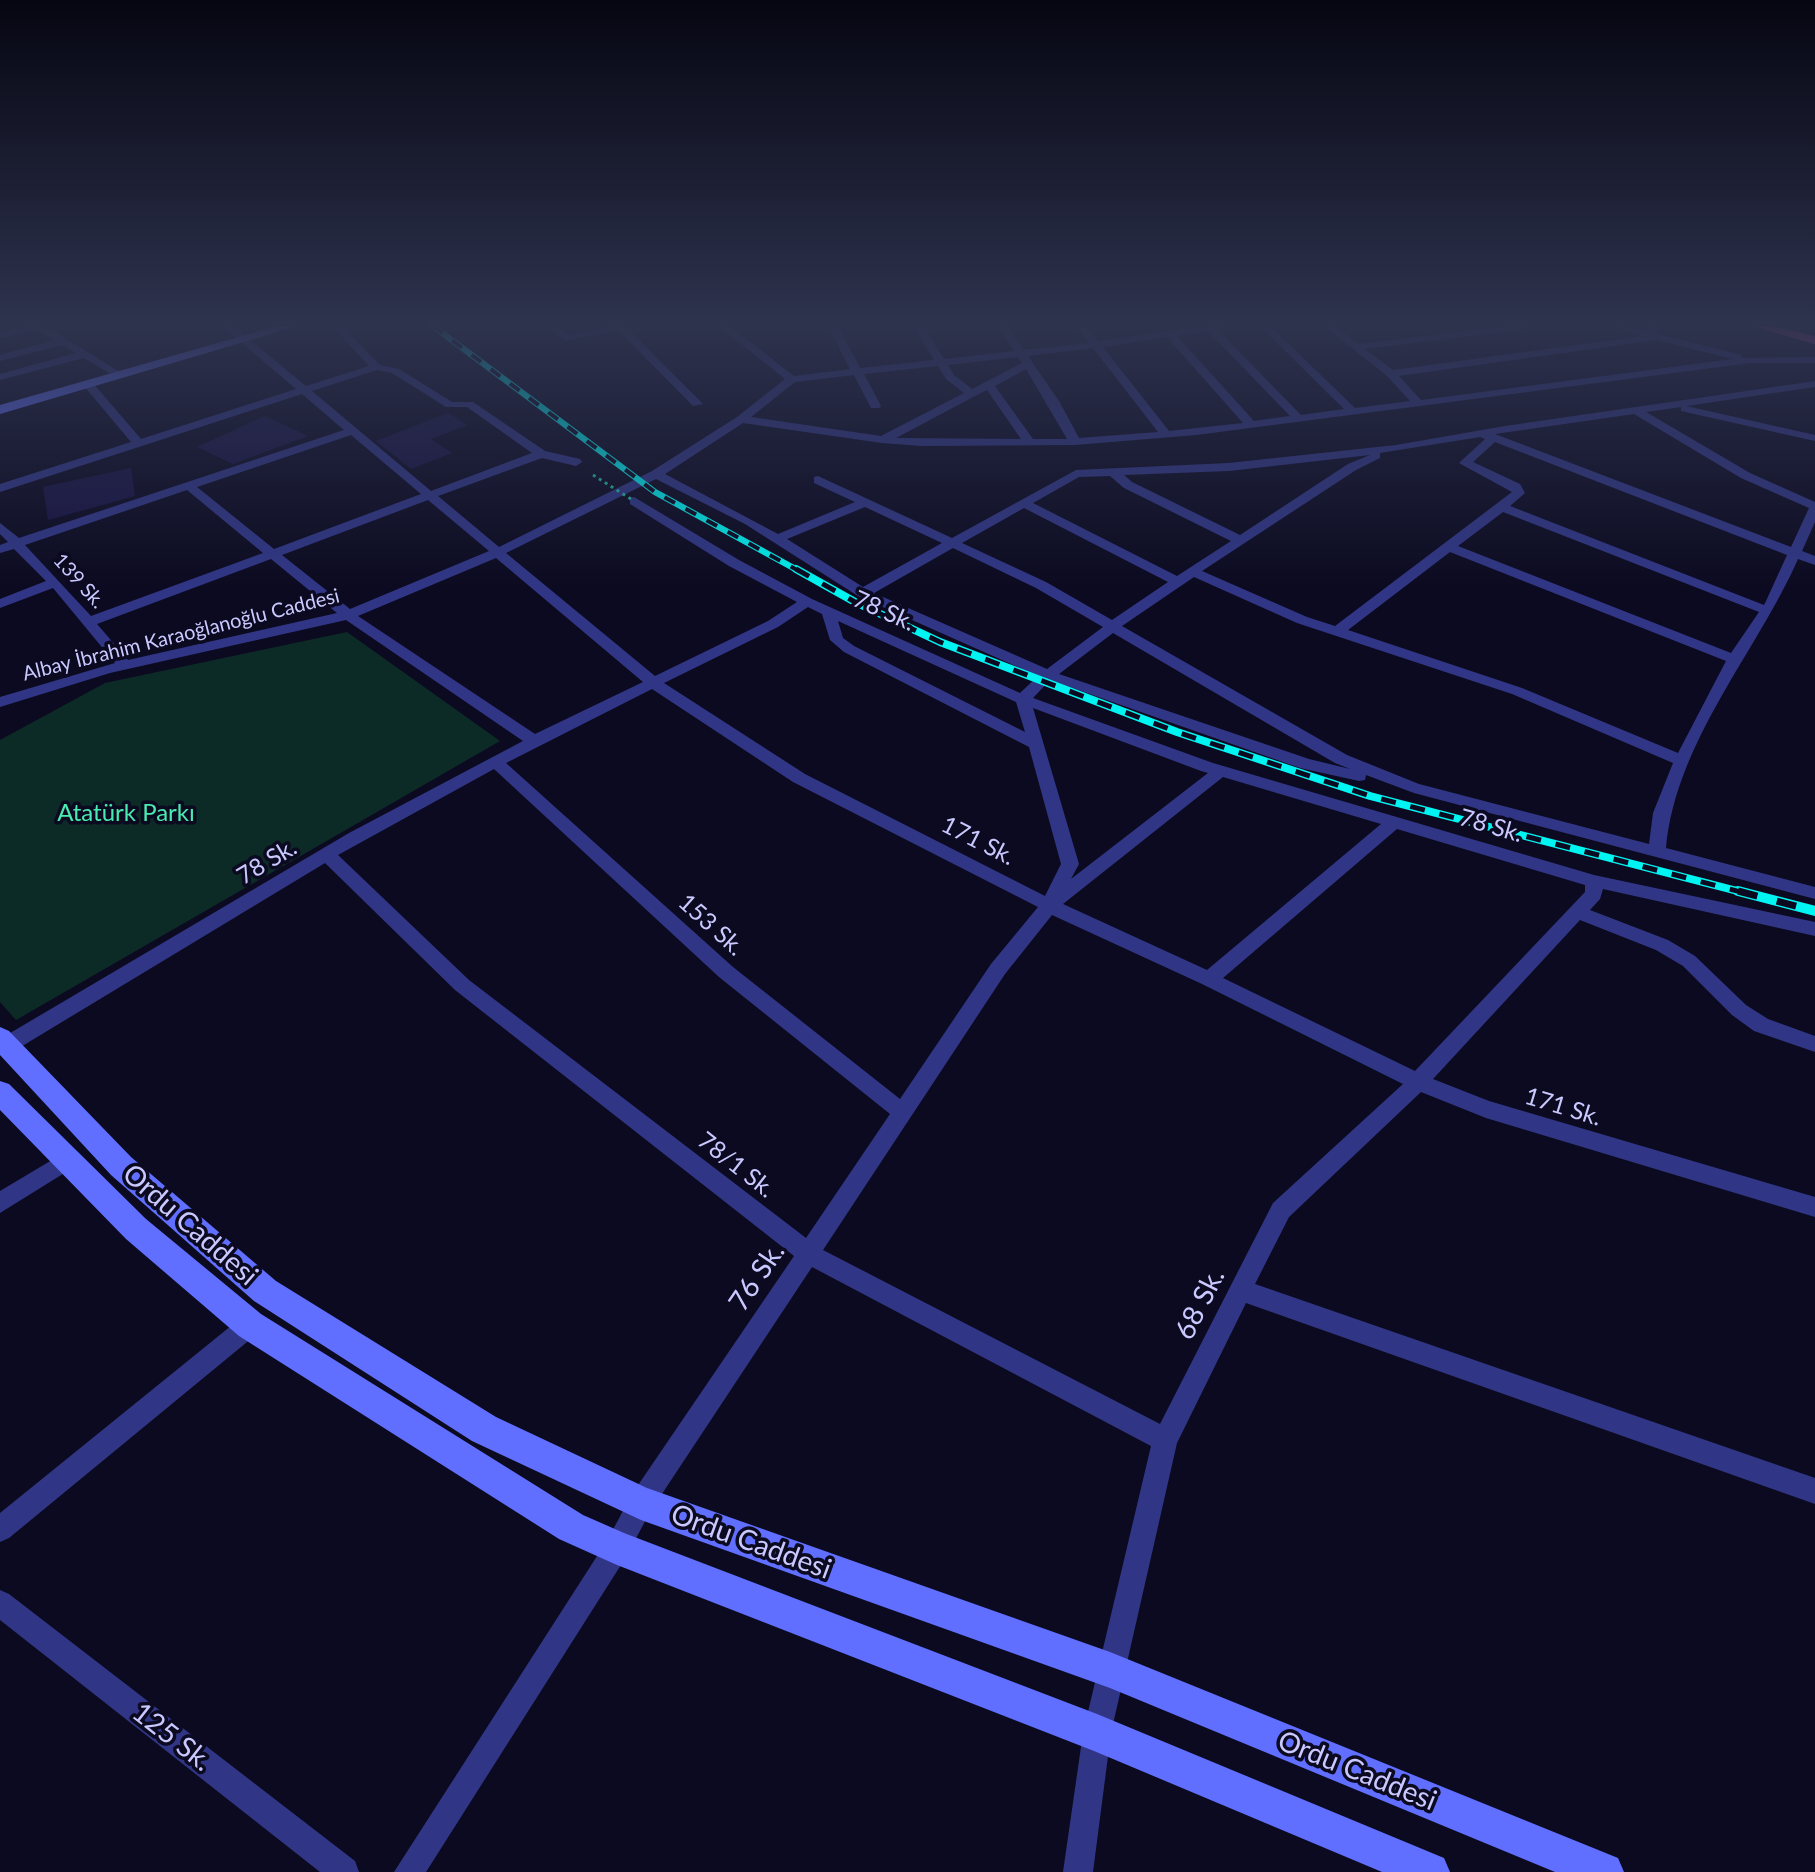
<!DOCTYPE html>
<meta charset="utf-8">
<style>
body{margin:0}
canvas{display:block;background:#0b0a20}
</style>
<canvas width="1815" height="1872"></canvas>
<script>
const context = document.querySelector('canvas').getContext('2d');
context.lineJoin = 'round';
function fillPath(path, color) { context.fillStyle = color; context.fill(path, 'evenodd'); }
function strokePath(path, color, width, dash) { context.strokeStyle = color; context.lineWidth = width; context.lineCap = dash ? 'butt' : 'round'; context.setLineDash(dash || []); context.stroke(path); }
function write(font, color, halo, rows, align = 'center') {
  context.font = font + ' Lato,sans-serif'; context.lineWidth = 7; context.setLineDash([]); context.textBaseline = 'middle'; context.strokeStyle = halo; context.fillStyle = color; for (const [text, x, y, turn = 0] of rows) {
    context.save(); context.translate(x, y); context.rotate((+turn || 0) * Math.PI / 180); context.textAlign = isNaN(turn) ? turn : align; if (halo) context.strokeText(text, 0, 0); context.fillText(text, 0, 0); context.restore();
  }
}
const green = new Path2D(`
 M347,632l153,109 -484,279 -16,-18v-262l105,-57z`);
const building = new Path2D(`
 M448,413l19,12 -36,14 21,14 -41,16 -35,-28z
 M265,416l43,20 -75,28 -36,-17z
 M131,468l4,28 -87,24 -5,-33z`);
const street = new Path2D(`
 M27,326h18l80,49 -9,2 -32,-19 -84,22v-6l76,-21 -14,-8 -62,16v-6l54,-15 -17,-11 -37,10v-6z
 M222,326h11l73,60 63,-20 -37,-40h10l38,39 19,4 53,33h21l72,49 35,8 2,3 -6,4 -34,-8 -104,38 61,51 153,-76 85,-54 48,-38 -66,-53h11l64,50 56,-7 -22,-43h10l22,42 74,-8 -20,-34h10l20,33 70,-8 -16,-25h10l16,24 65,-7 -13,-17h10l12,15 107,-15h24l-11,4 83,85 43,-6 -84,-83h10l85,82 55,-7 -23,-25 -63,-50h11l23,18 148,-18h27l-5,3 -163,20 28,21 249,-34 -34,-10h16l23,5v-5h10v8l84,21v3l74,-1v6h-64l-555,72 -121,10 -153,1 -40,-3 -139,-20 -78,51 113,60 77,-32 -41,-19v-6l4,-1 134,62 124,-68 153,-7 167,-18 109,-19 310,-45v6l-129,19 129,29v6l-134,-30v-4l-35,5 104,61 65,29v20l-13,29 13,5v9l-17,-6c-41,93 -122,182 -132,289l149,39v12l-401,-106 -48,-18 -1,5 -6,1 -59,-13 -250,-88 -17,18 180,65 381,112 221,47v14l-212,-47 -3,10 -10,11 78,30 27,16 51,49 22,14 47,17v16l-61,-21 -22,-16 -49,-49 -27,-16 -76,-30 -147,159 56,22 326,96v20l-329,-99 -65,-26 -132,125 -34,67 560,194v26l-569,-201 -69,140 -66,290 -18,139h-30l20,-139 68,-287 -339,-179 -162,245 -24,45 -200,315h-32l214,-333 24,-45 162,-238 -339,-266 -130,-127 -311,188 -7,2 -7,-2v-12l349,-206 174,-92 -177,-121 -236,53 -110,34v-10l115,-34 -62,-75 -53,20v-9l46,-18 -32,-32 -14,4v-8l8,-3 -8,-8v-11l19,15 325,-108 -42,-36 -302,98v-8l131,-42 -47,-56v-4h8l49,57 155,-50zM1208,331l82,85 -36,5 -77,-85zM1167,337l76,86 -74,8 -66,-84zM1656,340l77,19 -312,41 -22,-24zM1093,348l65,84 -79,6 -20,-37 -31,-45zM1018,357l4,6 -50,26 -18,-14 -6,-10zM938,366l8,13 18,14 -83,43 -130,-19 44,-35 59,-7 17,33h8l2,-2 -17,-32zM1026,369l41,70h-34l-38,-53zM377,370l15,3 54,34h21l65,46 -101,38 -119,-100zM987,390l34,49 -125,-1 79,-42zM1634,414l107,64 68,30 -18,39 -296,-113zM351,435l70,59 -147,55 -77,-62zM1480,437l5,2 -26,24 53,29 -177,134 -28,-9 -105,-46 154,-101 24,-12v-5zM1495,442l292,113 -21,46 -2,4 -254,-99 15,-13 -5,-9 -47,-22zM1370,455l-22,9 -108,71 -108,-53 -8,-7 105,-4zM1110,476l14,12 107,53 -54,35 -144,-73 46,-26zM656,479l89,45 113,72 180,80 -18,17 -208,-94 -73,-39 -105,-63 -4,1v6l99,62 68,36 -29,19 -113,55 -149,-123zM187,490l76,63 -172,63 -66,-71zM428,500l61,51 -139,58 -68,-54zM865,507l77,36 -79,44 -76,-48zM1024,508l144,74 -56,38 -66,-38 -84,-39zM1503,512l256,100 -28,41 -273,-107zM953,548l83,40 67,39 -56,42 -173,-76zM1450,552l276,109 -48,92 -156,-65 -174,-58zM496,558l147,124 -108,52 -177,-118zM271,559l66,54 -209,47 -31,-36zM1194,577l103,46 215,71 161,69 -20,50 -4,31 -230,-60 -72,-29 -225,-129zM808,607l14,7 8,26 14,12 185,95 32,117 -16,32 -240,-122 -141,-91 114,-56zM838,621l178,81 9,30 -171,-86 -11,-8zM1113,633l222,130 15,6 -41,-10 -250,-85zM652,689l141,93 245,125 -47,57 -91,135 -167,-132 -227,-204zM1033,708l168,63 7,2 -137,106 8,-15zM494,769l225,208 171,137 -84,124 -337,-258 -131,-125zM1223,777l158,47 -174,146 -144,-66zM1397,829l188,56v7l-170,179 -192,-93zM1052,915l150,69 201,100 -130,119 -113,221 -337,-174 182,-276z
 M547,326h11l10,9 43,-9h18l-2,2 76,76 -10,2 -75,-76 -52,11z
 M67,1151l7,2 3,7 -3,7 -74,46v-22z
 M250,1314l8,3 4,8 -4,8 -249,205 -9,4v-29l242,-196z
 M0,1590l9,4 346,267 4,11h-39l-320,-252z`);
const secondary = new Path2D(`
 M277,326h21l-298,88v-9z
 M0,1027l9,4 122,126 145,124 220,136 151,71 463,164 508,206 6,14h-69l-445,-184 -469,-168 -169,-79 -218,-140 -143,-126 -111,-120z
 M0,1081l9,3 137,135 115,95 322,201 41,18 473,181 347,144 6,14h-68l-288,-121 -477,-186 -58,-26 -320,-203 -113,-97 -126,-129z`);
const highway = new Path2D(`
 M1751,326h22l42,10v8z`);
const railFar2 = new Path2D(`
 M433,326l222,166 144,79`);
const railFar1 = new Path2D(`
 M796,569l59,33 85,40 237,90 193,64 375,97`);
const rail = new Path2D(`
 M1738,891l77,20`);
const pathBridge = new Path2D(`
 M593,475l41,26`);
const farStreetnames = [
 ["139 Sk.",79,581,48],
 ["Albay İbrahim Karaoğlanoğlu Caddesi",181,635,-14]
];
const streetNames = [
 ["78 Sk.",884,611,24],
 ["78 Sk.",1491,826,16],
 ["171 Sk.",978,841,27],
 ["78 Sk.",267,862,-31],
 ["153 Sk.",711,925,42],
 ["171 Sk.",1563,1107,17],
 ["78/1 Sk.",736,1165,38]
];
const parkNames = [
 ["Atatürk Parkı",126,813]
];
const nearStreetnames = [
 ["Ordu Caddesi",190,1225,41],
 ["76 Sk.",757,1277,-56],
 ["68 Sk.",1200,1304,-63],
 ["Ordu Caddesi",751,1542,20],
 ["125 Sk.",172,1737,38],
 ["Ordu Caddesi",1357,1771,22]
];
fillPath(green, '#0d2b26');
fillPath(building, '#181443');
fillPath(street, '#303685');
fillPath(secondary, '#606fff');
fillPath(highway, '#ff44b3');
strokePath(railFar2, '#00f4f1', 6);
strokePath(railFar1, '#00f4f1', 8);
strokePath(rail, '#00f4f1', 10);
strokePath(railFar2, '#0b0a20', 4, [12]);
strokePath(railFar1, '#0b0a20', 5, [15]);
strokePath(rail, '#0b0a20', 7, [20]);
strokePath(pathBridge, '#20bca1', 3, [3, 4]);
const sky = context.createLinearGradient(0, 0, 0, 588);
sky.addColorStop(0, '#060612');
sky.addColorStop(0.55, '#2e334e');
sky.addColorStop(1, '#2e334e00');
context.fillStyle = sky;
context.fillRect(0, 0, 1815, 588);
write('20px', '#c9c9ff', '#0b0a20', farStreetnames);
write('24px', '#c9c9ff', '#0b0a20', streetNames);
write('24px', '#49ebb0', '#0b0a20', parkNames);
write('28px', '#c9c9ff', '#0b0a20', nearStreetnames);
</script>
